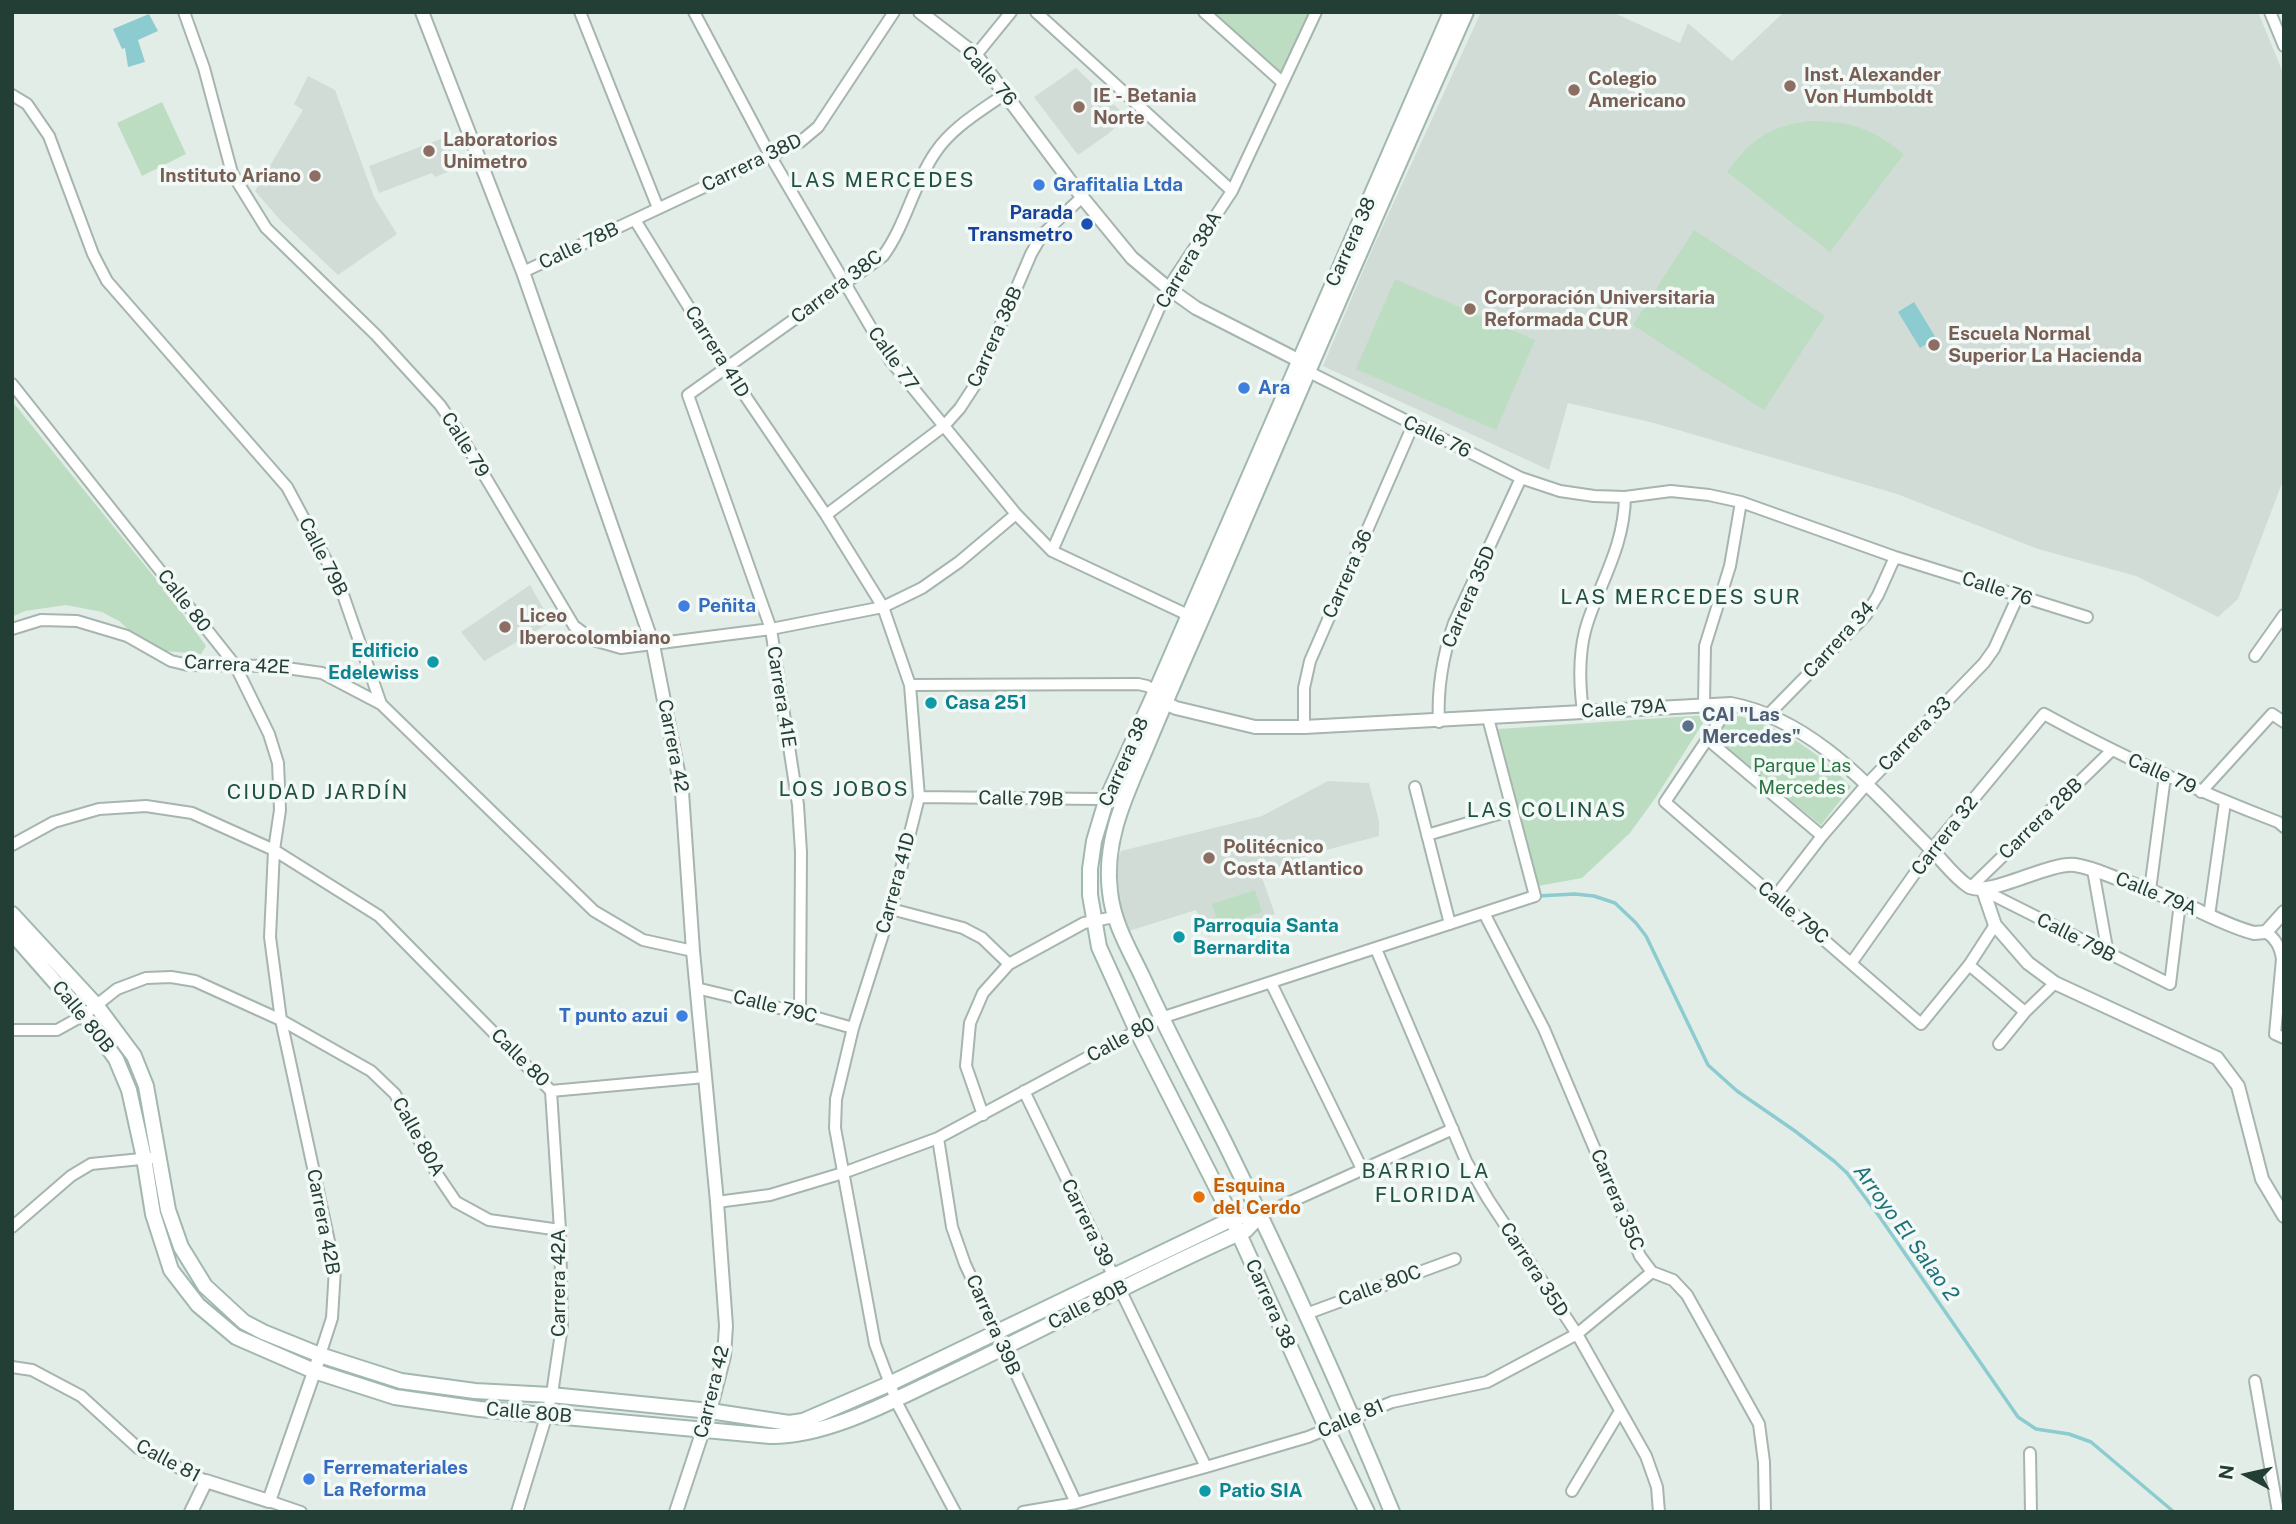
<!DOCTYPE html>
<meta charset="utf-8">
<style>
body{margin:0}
#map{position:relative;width:2296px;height:1524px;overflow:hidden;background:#e3ede7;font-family:"Public Sans",sans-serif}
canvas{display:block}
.frame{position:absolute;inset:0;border:14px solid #233e34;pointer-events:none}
.north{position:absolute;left:2212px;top:1440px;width:70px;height:70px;-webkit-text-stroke:5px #f3f9f6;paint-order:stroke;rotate:278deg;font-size:19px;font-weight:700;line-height:28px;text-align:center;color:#233e34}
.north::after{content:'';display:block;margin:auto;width:24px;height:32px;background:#233e34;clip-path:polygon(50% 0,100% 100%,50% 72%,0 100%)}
</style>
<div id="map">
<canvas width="2296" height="1524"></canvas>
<div class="frame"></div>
<div class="north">N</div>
</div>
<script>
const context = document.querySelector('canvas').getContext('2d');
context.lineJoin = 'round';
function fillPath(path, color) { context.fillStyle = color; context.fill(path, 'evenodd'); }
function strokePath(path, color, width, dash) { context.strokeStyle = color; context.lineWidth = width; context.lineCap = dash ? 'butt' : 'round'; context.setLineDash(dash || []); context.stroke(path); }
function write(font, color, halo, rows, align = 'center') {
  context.font = font + ' "Public Sans",sans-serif'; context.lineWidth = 7; context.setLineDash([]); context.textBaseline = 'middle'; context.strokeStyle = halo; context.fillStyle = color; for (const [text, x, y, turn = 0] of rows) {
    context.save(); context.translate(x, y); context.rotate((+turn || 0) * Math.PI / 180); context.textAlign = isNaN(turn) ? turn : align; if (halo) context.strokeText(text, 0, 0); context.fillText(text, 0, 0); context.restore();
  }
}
const built = new Path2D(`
 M1481,12h131l68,31 8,-20 44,38 52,-49h474l26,63v403l-46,121 -20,18 -82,-41 -98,-27 -141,-55 -243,-71 -86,-20 -19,67 -226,-104 48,-114z
 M1076,68l51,49 -19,17 -30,21 -44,-58z
 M308,76l27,14 39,107 23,37 -59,41 -57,-54 -26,-30 48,-81 -9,-6z
 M446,137l12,31 -23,9 -3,-4 -53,20 -10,-27z
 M530,585l21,37 -67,39 -23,-29z
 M1328,781l41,2 10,38v15l-68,18 -46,19 -3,5 13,36 -67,23 -12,-27 -67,21 -10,-24 -2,-44 4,-12 141,-35z`);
const green = new Path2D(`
 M1204,12h110l-32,70z
 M162,102l24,52 -44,22 -25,-53z
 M1811,121c40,0 62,8 93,33l-74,98 -103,-80c24,-32 43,-47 84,-51z
 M1694,230l131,86 -61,94 -131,-85z
 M1395,279l140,61 -39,90 -140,-61z
 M12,401l160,198 34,47 -5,8 -36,-3 -34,-19 -12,-11 -17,-9 -36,-7 -41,6 -13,6z
 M1708,715l-52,82 -26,36 -48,45 -44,8 -40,-157z
 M1739,716c40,9 85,40 112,71l-30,38 -107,-86 10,-17z
 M1255,890l7,22 -43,14 -7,-22z`);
const water = new Path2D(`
 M149,14l9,17 -20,9 7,22 -17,5 -3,-19 -3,1 -9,-20z
 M1914,302l22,36 -16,10 -22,-36z`);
const stream = new Path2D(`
 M1537,896l38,-2 19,2 21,7 21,20 10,13 12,25 50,104 29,26 58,40 39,30 13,12 32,43 139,201 18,12 33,5 22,8 83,70`);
const minor = new Path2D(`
 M184,12l20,56 28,105 34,55 110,107 64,70 18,26 116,195 19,14 28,8 150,-19 112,-22 39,-19 37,-26 57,-48
 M580,12l78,196
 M694,12l77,145 119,203 126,154 36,37 136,64
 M1036,12l196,179
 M1204,12l78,70
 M2270,12l14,34
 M976,55l35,-43
 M12,95l15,9 22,32 44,118 14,27 180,206 53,99 41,118 213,207 49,29 50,11
 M635,220l92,149 99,146 57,92 27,78 9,112 -28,112 -38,119 -17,71 -1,29 40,216 23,61 57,107
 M523,272l277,-130 18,-15 76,-115
 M1304,368l3,3 214,107 39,13 34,5 31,1 46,-6 38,4 32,7 154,55 192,60
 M12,384l223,281 34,69 9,29 2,47 -6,40 -4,87 11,83 54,249 -3,49 -12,37
 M826,515l118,-89 16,-18 15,-23 56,-131 11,-19 40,-38
 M1052,551l116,-263 64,-97 84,-179
 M12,629l29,-9 36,1 50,15 44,25 17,4 84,1 50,7 59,31
 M2255,656l29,-41
 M910,685l228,-1 9,2 9,5
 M1704,704l1,-58 25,-80 11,-64
 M1731,704l-66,98 256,222 48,-59 26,-40
 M1583,712c-4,-30 -5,-62 5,-91 15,-44 36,-76 37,-124
 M1769,714l97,-99 12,-20 17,-38
 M1439,722c-2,-35 4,-67 15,-99l67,-145
 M1304,727v-39l6,-27 103,-236
 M1707,739l115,97
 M1415,787l35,137
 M2201,792l71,-78 12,8
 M919,797l179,2 25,4
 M1427,835l85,-25
 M12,845l42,-23 45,-13 47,-3 46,7 82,37 105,66 172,175
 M2093,870l15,84
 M1970,888l141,-137
 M1983,890l187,94 10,-81
 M2150,890l15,-114
 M1774,898l48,-62 44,-51 118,-122 10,-14 24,-53
 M891,909l72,19 19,10 27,26
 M1484,913l60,116 96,227 12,16 21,8 14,15 72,129 5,38 1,50
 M2209,916l16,-114
 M2266,932c10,7 14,15 16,27l-7,75 9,4
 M1376,949l90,212 22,38 89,135 69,122 11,31 2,25
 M1852,962l80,-113 112,-135c76,42 153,77 234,108l6,5
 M1969,965l56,47
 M1271,983l92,188
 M696,988l104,25 53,15
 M800,1013l1,-161 -3,-47 -27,-176 -83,-234 195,-139c23,-31 30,-71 52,-103 17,-26 46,-42 71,-60
 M12,1030h45l27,-15 33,-26 29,-11 25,-1 24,4 86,39 90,51 24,23 42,80 19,28 33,18 71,10
 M1999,1044l26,-32 30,-29
 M551,1091l154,-14
 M1024,1091l182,376
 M983,1115l-17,-49 4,-43 13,-30 26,-29 75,-41 30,-6
 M938,1138l14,89 13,37 111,239
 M717,1202l53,-7 73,-22 95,-35 223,-120 374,-122 -47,-178
 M1259,1216l194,-87
 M12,1227l59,-51 20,-12 60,-6
 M1306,1314l149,-55
 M12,1367l20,3 49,26 57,52 68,33
 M2255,1381l23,131
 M2030,1453l1,59
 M1572,1491l48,-80
 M269,1501l32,11
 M517,1512l30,-98 6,-27 9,-61 -2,-96 -9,-139
 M1023,1512l53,-9 130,-36 102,-30 84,-35 95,-20 90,-48 75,-62`);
const tertiary = new Path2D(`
 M422,12l101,260 130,373 29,147 11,159 24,251 9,124 -2,30 -12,47 -36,109
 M920,12l56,43 106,142 50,61 36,30 28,20 102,52
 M1159,697l6,6 11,5 79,19h49l427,-23c82,16 139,84 196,141 14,13 25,30 41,41 19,13 79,-24 107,-21 14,2 28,8 41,13 27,9 53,20 79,31 19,9 39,19 59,24l12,-1 18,-20
 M1983,890l12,35 33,38 27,20 162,75 21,28 24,93 22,37
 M191,1512l15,-31 63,20 51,-146`);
const secondary = new Path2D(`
 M12,914l84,91 38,51 12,30 22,124 13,37 24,39 39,36 19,10 57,23 81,26 74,10 76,4 159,16 79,12 14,-2 86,-37 343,-165 8,-3h19
 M12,933l72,82 32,44 13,31 15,68 9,56 18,56 27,35 38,32 78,34 81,26 84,12 291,27c58,1 123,-36 175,-60 101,-48 199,-101 301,-146l13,-14
 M1367,1512l-40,-83 -97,-215 -93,-183 -38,-84 -9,-52v-26l4,-28 12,-40 53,-117 292,-672
 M1392,1512c-51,-124 -107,-247 -166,-367 -28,-56 -58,-112 -84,-169 -13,-27 -29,-54 -32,-84 -7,-54 18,-101 38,-149 20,-48 41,-95 62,-143 84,-197 169,-393 256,-588`);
const markers = [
 [1790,86,7,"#8d6e63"],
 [1574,90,7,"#8d6e63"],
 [1079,107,7,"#8d6e63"],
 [429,151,7,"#8d6e63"],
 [315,176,7,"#8d6e63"],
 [1039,185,7,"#3f7fe0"],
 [1087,224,7,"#1a4fb4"],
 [1470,309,7,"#8d6e63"],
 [1934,345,7,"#8d6e63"],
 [1244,388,7,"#3f7fe0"],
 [684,606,7,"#3f7fe0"],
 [505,627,7,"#8d6e63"],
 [433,662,7,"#0f9aa8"],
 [931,703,7,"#0f9aa8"],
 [1688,726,7,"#5c6f8a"],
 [1209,858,7,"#8d6e63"],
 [1179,937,7,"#0f9aa8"],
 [682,1016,7,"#3f7fe0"],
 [1199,1197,7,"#e8710a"],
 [309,1479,7,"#3f7fe0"],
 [1205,1491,7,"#0f9aa8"]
];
const educationNames = [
 ["Inst. Alexander",1804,75],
 ["Von Humboldt",1804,97],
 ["Colegio",1588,79],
 ["Americano",1588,101],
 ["IE - Betania",1093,96],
 ["Norte",1093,118],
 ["Laboratorios",443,140],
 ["Unimetro",443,162],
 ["Instituto Ariano",301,176,"right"],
 ["Corporación Universitaria",1484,298],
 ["Reformada CUR",1484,320],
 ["Escuela Normal",1948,334],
 ["Superior La Hacienda",1948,356],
 ["Liceo",519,616],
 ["Iberocolombiano",519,638],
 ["Politécnico",1223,847],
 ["Costa Atlantico",1223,869]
];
const streetNames = [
 ["Calle 76",989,76,49],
 ["Carrera 38D",752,163,-26],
 ["Carrera 38",1351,242,-66],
 ["Calle 78B",579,246,-25],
 ["Carrera 38A",1189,260,-59],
 ["Carrera 38C",837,287,-37],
 ["Carrera 38B",995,337,-66],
 ["Carrera 41D",717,352,58],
 ["Calle 77",893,359,55],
 ["Calle 76",1437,437,26],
 ["Calle 79",465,445,58],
 ["Calle 79B",323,557,63],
 ["Carrera 36",1348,574,-66],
 ["Calle 76",1997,589,18],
 ["Carrera 35D",1469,597,-67],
 ["Calle 80",184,601,52],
 ["Carrera 34",1839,640,-48],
 ["Carrera 42E",237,665,3],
 ["Carrera 41E",781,697,81],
 ["Calle 79A",1624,709,-4],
 ["Carrera 33",1915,734,-46],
 ["Carrera 42",673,746,79],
 ["Carrera 38",1124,762,-66],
 ["Calle 79",2162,774,24],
 ["Calle 79B",1021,799,1],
 ["Carrera 28B",2041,819,-44],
 ["Carrera 32",1945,836,-52],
 ["Carrera 41D",896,883,-75],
 ["Calle 79A",2156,894,22],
 ["Calle 79C",1793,913,40],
 ["Calle 79B",2076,938,27],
 ["Calle 79C",775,1007,14],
 ["Calle 80B",83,1017,51],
 ["Calle 80",1121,1040,-28],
 ["Calle 80",520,1058,45],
 ["Calle 80A",418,1137,61],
 ["Carrera 35C",1617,1200,67],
 ["Carrera 42B",323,1222,79],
 ["Carrera 39",1087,1223,64],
 ["Carrera 35D",1534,1270,57],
 ["Carrera 42A",559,1283,-90],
 ["Calle 80C",1380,1286,-20],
 ["Carrera 38",1270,1304,66],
 ["Calle 80B",1088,1305,-27],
 ["Carrera 39B",993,1325,66],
 ["Carrera 42",712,1392,-76],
 ["Calle 80B",529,1413,5],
 ["Calle 81",1351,1419,-23],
 ["Calle 81",168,1461,28]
];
const shopNames = [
 ["Grafitalia Ltda",1053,185],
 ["Ara",1258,388],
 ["Peñita",698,606],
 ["T punto azui",668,1016,"right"],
 ["Ferremateriales",323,1468],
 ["La Reforma",323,1490]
];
const transitNames = [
 ["Parada",1073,213],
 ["Transmetro",1073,235]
];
const cultureNames = [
 ["Edificio",419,651,"right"],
 ["Edelewiss",419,673,"right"],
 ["Casa 251",945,703],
 ["Parroquia Santa",1193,926],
 ["Bernardita",1193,948],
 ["Patio SIA",1219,1491]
];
const serviceNames = [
 ["CAI \"Las",1702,715],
 ["Mercedes\"",1702,737]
];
const parkNames = [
 ["Parque Las",1802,766],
 ["Mercedes",1802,788]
];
const foodNames = [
 ["Esquina",1213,1186],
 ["del Cerdo",1213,1208]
];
const neighbourhoodNames = [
 ["LAS MERCEDES",883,181],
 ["LAS MERCEDES SUR",1681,598],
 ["LOS JOBOS",844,790],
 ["CIUDAD JARDÍN",318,793],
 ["LAS COLINAS",1547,811],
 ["BARRIO LA",1426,1172],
 ["FLORIDA",1426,1196]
];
const waterNames = [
 ["Arroyo El Salao 2",1906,1233,54]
];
fillPath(built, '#d1dcd6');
fillPath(green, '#bcddc2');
fillPath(water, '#8cccd1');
strokePath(stream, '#8cccd1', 3.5);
strokePath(minor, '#a6b5ae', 14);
strokePath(tertiary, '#a6b5ae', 16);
strokePath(secondary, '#a1b8ae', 18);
strokePath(minor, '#fff', 10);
strokePath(tertiary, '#fff', 12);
strokePath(secondary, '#fff', 14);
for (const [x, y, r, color] of markers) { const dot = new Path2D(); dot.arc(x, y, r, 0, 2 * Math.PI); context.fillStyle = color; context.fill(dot); strokePath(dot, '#f3f9f6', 2.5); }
write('bold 19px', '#785e54', '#f3f9f6', educationNames, 'left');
write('19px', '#233e34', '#f3f9f6', streetNames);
write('bold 19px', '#366cbe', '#f3f9f6', shopNames, 'left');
write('bold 19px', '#164399', '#f3f9f6', transitNames, 'right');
write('bold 19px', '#0d838f', '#f3f9f6', cultureNames, 'left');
write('bold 19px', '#4e5e75', '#f3f9f6', serviceNames, 'left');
write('19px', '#2d7443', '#f3f9f6', parkNames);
write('bold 19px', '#c56008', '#f3f9f6', foodNames, 'left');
context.letterSpacing = '2px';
write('21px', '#1f5040', '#f3f9f6', neighbourhoodNames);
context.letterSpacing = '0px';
write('italic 21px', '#1d7279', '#f3f9f6', waterNames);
</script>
